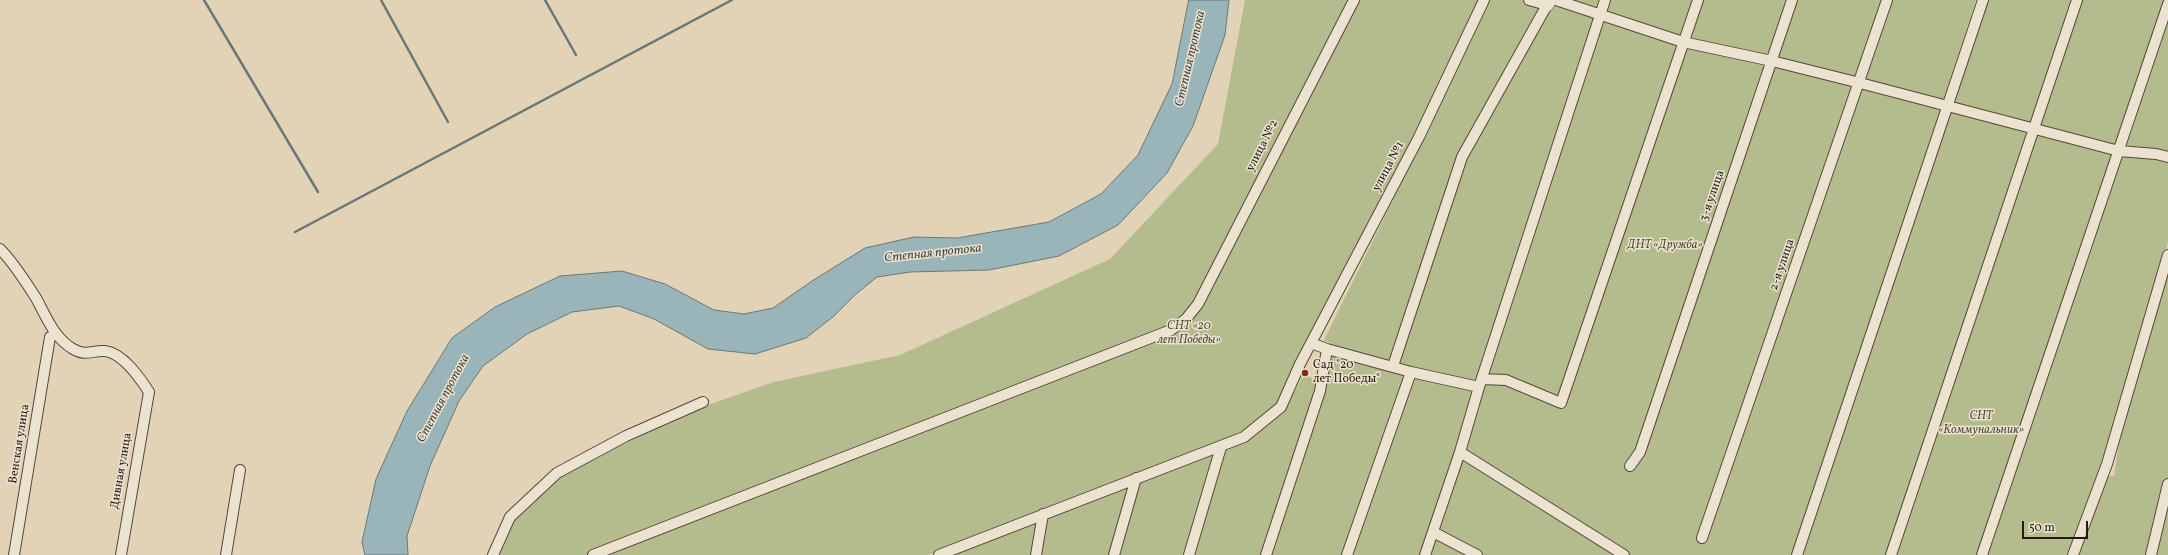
<!DOCTYPE html>
<meta charset="utf-8">
<style>
body{margin:0}
#map{position:relative;width:2168px;height:555px;overflow:hidden;background:#e2d3b6;font-family:Vollkorn,serif}
canvas{display:block}
.scale{position:absolute;left:2022px;top:521px;width:66px;height:18px;box-sizing:border-box;border:2px solid #251a12;border-top:0;padding-left:5px;font-size:12px;line-height:14px;white-space:nowrap;color:#251a12;-webkit-text-stroke:3px #ece2d0;paint-order:stroke}
</style>
<div id="map">
<canvas width="2168" height="555"></canvas>
<div class="scale">50 m</div>
</div>
<script>
const context = document.querySelector('canvas').getContext('2d');
context.lineJoin = 'round';
function fillPath(path, color) { context.fillStyle = color; context.fill(path, 'evenodd'); }
function strokePath(path, color, width, dash) { context.strokeStyle = color; context.lineWidth = width; context.lineCap = dash ? 'butt' : 'round'; context.setLineDash(dash || []); context.stroke(path); }
function write(font, color, halo, rows, align = 'center') {
  context.font = font + ' Vollkorn,serif'; context.lineWidth = 3; context.setLineDash([]); context.textBaseline = 'middle'; context.strokeStyle = halo; context.fillStyle = color; for (const [text, x, y, turn = 0] of rows) {
    context.save(); context.translate(x, y); context.rotate((+turn || 0) * Math.PI / 180); context.textAlign = isNaN(turn) ? turn : align; if (halo) context.strokeText(text, 0, 0); context.fillText(text, 0, 0); context.restore();
  }
}
const green = new Path2D(`
 M1245,0h731l-182,555h-365l51,-148 -9,-3 -51,151h-468l289,-113 43,-29 19,-38 24,8 8,-38 -11,-5 96,-195 -9,-3 -133,260 -26,25 -53,23 -271,105h-432l17,-36 46,-41 69,-36 77,-36 69,-24 126,-27 210,-96 108,-115z
 M1988,0h180v243l-65,221 -33,91h-269z
 M2168,270v285h-92l30,-79h8l5,-32z`);
const water = new Path2D(`
 M1189,0h40l-4,35 -32,91 -26,47 -49,52 -59,31 -70,14 -79,2 -33,5 -21,17 -22,22 -28,22 -51,16 -47,-5 -54,-30 -35,-13 -47,6 -45,22 -44,32 -24,35 -29,65 -23,70 1,19h-43l-3,-13 14,-63 31,-68 45,-73 43,-31 65,-31 62,-5 43,13 49,26 30,4 29,-6 39,-27 53,-33 49,-11 43,1 92,-16 52,-28 37,-39 34,-71z`);
const stream = new Path2D(`
 M204,0l114,192
 M381,0l67,122
 M545,0l31,55
 M295,232l437,-232`);
const minor = new Path2D(`
 M1556,0l127,42 89,19 88,22 259,68 37,3 12,3
 M0,249c14,14 25,32 36,49 10,18 18,40 37,51 14,8 19,1 32,2 18,2 35,27 44,41l-28,163
 M1311,343l16,6 84,23 68,15
 M1393,366l69,-209 85,-152 -18,-5
 M1482,379l24,1 55,23 137,-403
 M1460,452l164,103
 M1630,466l10,-14 152,-452
 M1433,532l44,23
 M1702,538l185,-538
 M14,555l36,-218
 M226,555l14,-85
 M493,555l17,-38 47,-44 69,-37 77,-34
 M593,555l578,-225 15,-11 12,-15 156,-304
 M939,555l305,-118 37,-30 19,-43 119,-227 65,-137
 M1036,555l7,-41
 M1114,555l22,-77
 M1189,555l32,-108
 M1266,555l54,-164 7,-42
 M1347,555l64,-183
 M1425,555l35,-103 19,-65 126,-387
 M1797,555l186,-555
 M1891,555l186,-555
 M1982,555l186,-551
 M2073,555l34,-91 61,-209
 M2151,555l17,-71`);
const tertiary = new Path2D(`
 M1547,5l3,-5`);
const markers = [
 [1305,373,4,"#8f2418"]
];
const streetNames = [
 ["улица №2",1263,146,-63],
 ["улица №1",1389,167,-62],
 ["3-я улица",1713,196,-71],
 ["2-я улица",1783,265,-71],
 ["Венская улица",20,444,-81],
 ["Дивная улица",122,471,-80]
];
const parkNames = [
 ["ДНТ «Дружба»",1665,246],
 ["СНТ «20",1189,327],
 ["лет Победы»",1189,341],
 ["СНТ",1981,417],
 ["«Коммунальник»",1981,431]
];
const poiNames = [
 ["Сад \"20",1313,366],
 ["лет Победы\"",1313,380]
];
const waterNames = [
 ["Степная протока",1191,59,-77],
 ["Степная протока",933,254,-6],
 ["Степная протока",444,399,-62]
];
fillPath(green, '#b4bc8d');
fillPath(water, '#99b5b9');
strokePath(water, '#6b7776', 1);
strokePath(stream, '#6b7776', 2.5);
strokePath(minor, '#54483b', 12);
strokePath(tertiary, '#54483b', 14);
strokePath(minor, '#ece2d0', 10);
strokePath(tertiary, '#ece2d0', 13);
for (const [x, y, r, color] of markers) { const dot = new Path2D(); dot.arc(x, y, r, 0, 2 * Math.PI); context.fillStyle = color; context.fill(dot); strokePath(dot, '#ece2d0', 1.5); }
write('12px', '#251a12', '#ece2d0', streetNames);
write('italic 12px', '#504b37', '#ece2d0', parkNames);
write('12px', '#251a12', '#ece2d0', poiNames, 'left');
write('italic 13px', '#484844', '#ece2d0', waterNames);
</script>
